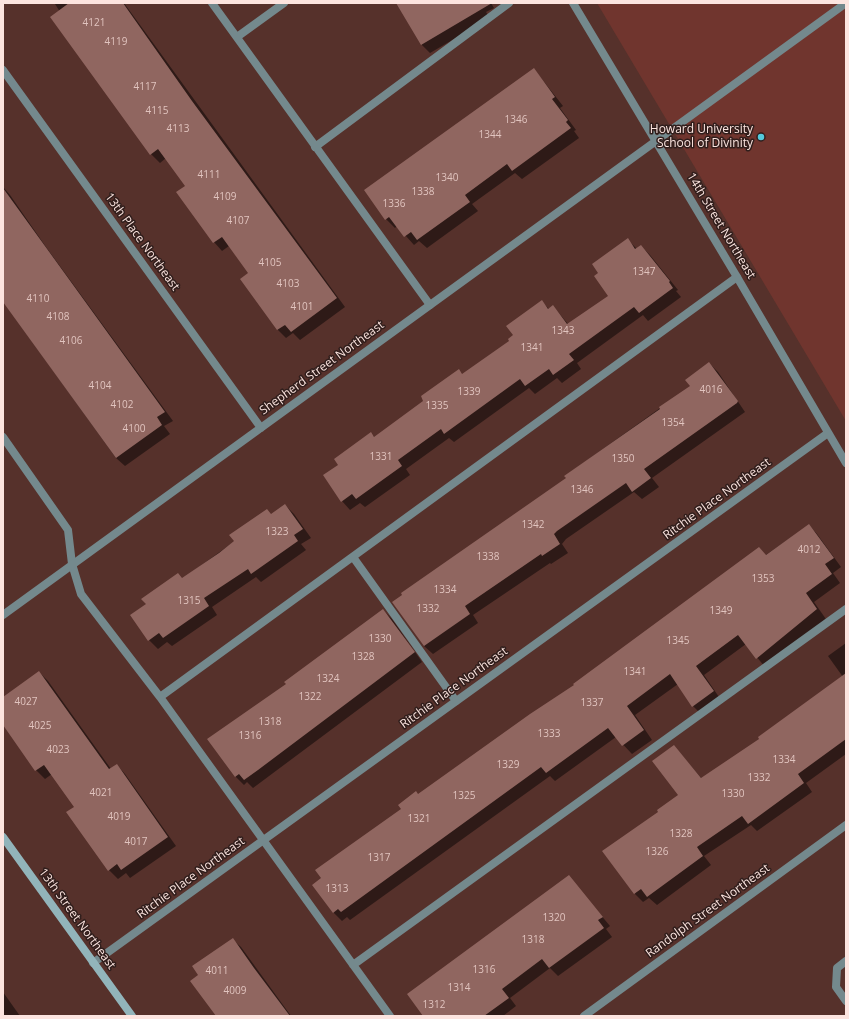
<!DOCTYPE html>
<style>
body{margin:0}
#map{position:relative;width:849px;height:1019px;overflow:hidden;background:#56312b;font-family:"Open Sans",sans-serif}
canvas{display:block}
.frame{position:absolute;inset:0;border:4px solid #fce4df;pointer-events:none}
</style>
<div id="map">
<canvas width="849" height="1019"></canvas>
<div class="frame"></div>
</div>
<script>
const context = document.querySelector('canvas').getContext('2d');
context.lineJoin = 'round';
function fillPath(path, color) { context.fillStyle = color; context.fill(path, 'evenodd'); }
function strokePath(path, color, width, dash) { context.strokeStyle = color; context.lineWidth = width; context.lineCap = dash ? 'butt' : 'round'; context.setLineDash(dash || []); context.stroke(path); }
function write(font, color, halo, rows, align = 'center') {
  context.font = font + ' "Open Sans",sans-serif'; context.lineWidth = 3; context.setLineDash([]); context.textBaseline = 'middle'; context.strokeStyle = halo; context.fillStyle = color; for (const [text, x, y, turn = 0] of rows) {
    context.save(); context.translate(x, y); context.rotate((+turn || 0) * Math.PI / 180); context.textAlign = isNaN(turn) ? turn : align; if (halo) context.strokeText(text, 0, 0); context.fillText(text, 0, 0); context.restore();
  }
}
const green = new Path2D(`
 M597,3h249v418z`);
const shadow = new Path2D(`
 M57,3h67l221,304 -45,33 -7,-7 -7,5 -8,-8 -37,-51 8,-6 -20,-27 -7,5 -8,-9 -28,-56 -20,-28 -6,5 -9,-9 -96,-150z
 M398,3h93l3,5 -8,4 4,6 -60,35 -9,-9z
 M534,69l29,37 -3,2 16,22 -2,1 5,7 -57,41 -7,-6 -43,31 6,7 -51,37 -8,-7 -5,4 -17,-19 -2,2 -9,-9 -21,-29z
 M3,187l7,8 36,52 127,174 -9,5 6,8 -45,32 -9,-8 -113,-157z
 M627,239l10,10 4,-3 9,9 28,35 -2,1 5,6 -33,24 -5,-6 -66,48 4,6 -19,14 -5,-5 -22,16 -6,-6 -75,54 -5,-4 -43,31 4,6 -45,32 -5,-4 -10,7 -8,-9 -3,-36 32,-31 4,4 136,-97 31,-39 7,7 4,-3 15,18 42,-27z
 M709,363l9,9 27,40 -93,66 7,9 -17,12 -8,-7 -68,47 -4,5 6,9 -17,11 -1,-1 -77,52 5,8 -45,31 -9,-8 143,-168 -2,-2 126,-90z
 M285,505l9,9 17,24 -10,6 5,6 -45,32 -5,-5 -44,30 5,8 -45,31 -5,-4 -9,7 -9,-9 -17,-25z
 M809,525l8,9 24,33 -8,6 7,10 -26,19 14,20 -63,45 -19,-23 -42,31 17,25 -19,15 -9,-9 -15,-22 -43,31 17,25 -20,14 -16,-17 -61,44 -5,-5 -200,144 -3,-3 -5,4 -9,-9 70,-103 16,-14z
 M383,610l9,9 30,43 -169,126 -6,-6 -3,3 -9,-9 52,-92z
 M846,643v111l-40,29 6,9 -55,39 -6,-6 -47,31 7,9 -54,40 -8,-7 -6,4 -8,-8 24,-82 21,-17 -6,-49 28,33 59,-40 82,-62 -15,-21z
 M39,672l9,9 63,88 6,-4 8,9 51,72 -46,32 -4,-5 -8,6 -9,-9 -42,-58 9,-5 -24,-33 -7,5 -9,-9 -33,-47v-25z
 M569,877l41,49 -4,3 6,8 -54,39 -8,-8 -40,30 6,8 -13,10h-79z
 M232,939l9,8 50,69h-74l-18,-41z
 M3,992l17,24h-17z`);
const building = new Path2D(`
 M69,3h54l69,98 145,197 -46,34 -6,-7 -8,5 -37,-51 8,-6 -26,-36 -9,6 -37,-51 9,-6 -27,-37 -8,6 -100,-138z
 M396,3h96l-71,42z
 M534,68l21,29 -3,2 16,21 -2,2 5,6 -59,43 -5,-7 -42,31 5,7 -53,38 -6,-8 -7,5 -15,-20 -4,3 -21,-30z
 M3,188l162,224 -8,5 5,8 -46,33 -113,-156z
 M628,238l7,11 6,-4 29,36 -1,1 4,6 -34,25 -5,-6 -65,47 5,6 -21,15 -4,-6 -24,17 -5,-7 -76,55 -3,-5 -43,31 4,6 -46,33 -4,-5 -11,8 -18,-27 15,-10 -4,-6 37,-27 3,5 49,-36 -2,-5 38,-27 3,5 47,-33 -1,-2 5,-4 -7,-9 36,-26 6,9 5,-4 14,19 41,-28 -14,-20 4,-3 -6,-9z
 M709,362l29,39 -1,2 -93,66 7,9 -19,14 -6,-9 -69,48 -3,3 6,10 -18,12 -1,-2 -76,52 5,8 -46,32 -32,-44 10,-7 -1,-2 165,-115 -2,-2 96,-67 -1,-2 31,-21 -5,-6z
 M285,504l18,25 -9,6 4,6 -47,33 -3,-5 -44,29 5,8 -46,32 -4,-5 -11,8 -18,-26 16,-11 -5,-5 37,-26 4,5 37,-25 15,-12 -5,-6 38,-26 4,5z
 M809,524l25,34 -9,6 7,10 -26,19 11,16 -61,50 -18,-24 -42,31 18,25 -22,16 -22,-33 -43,32 17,24 -22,16 -14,-18 -62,45 -5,-6 -200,145 -3,-3 -5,4 -21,-28 9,-7 -6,-8 86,-61 -3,-4 18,-14 2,3 112,-80 44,-29 -1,-1 186,-137 7,8z
 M383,609l32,43 -157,118 -14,10 -5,-6 -4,3 -28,-38 79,-55 -2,-2z
 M39,671l70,98 8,-5 51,73 -47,33 -4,-6 -9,7 -42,-59 8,-5 -30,-42 -9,6 -32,-46v-28z
 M846,673v66l-48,35 6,9 -56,41 -6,-8 -45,31 6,9 -56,41 -6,-8 -7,5 -32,-43 56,-39 -1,-2 21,-15 -26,-34 22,-16 27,33 58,-39 -1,-2z
 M569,875l34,42 -5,3 6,8 -55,40 -7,-9 -40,30 7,9 -25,18h-61l-16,-22z
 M233,938l21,30 36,48h-74l-26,-35 8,-6 -6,-9z`);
const lane = new Path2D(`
 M212,3l218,302
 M237,37l47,-34
 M656,141l190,-138
 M315,147l194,-144
 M3,437l65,93 4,34 9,30 79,103 230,319
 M353,557l103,144
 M160,697l577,-420
 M846,961l-9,7 -1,19 10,14
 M353,965l493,-356`);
const street = new Path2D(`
 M573,3l164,274 109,186
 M3,70l258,358
 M3,615l653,-474
 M93,963l735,-530
 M584,1016l262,-191`);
const secondary = new Path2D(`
 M3,837l129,179`);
const markers = [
 [761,137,4,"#54cadd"]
];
const numberNames = [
 ["4121",94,23],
 ["4119",116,42],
 ["4117",145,87],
 ["4115",157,111],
 ["1346",516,120],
 ["4113",178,129],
 ["1344",490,135],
 ["4111",209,175],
 ["1340",447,178],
 ["1338",423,192],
 ["4109",225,197],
 ["1336",394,204],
 ["4107",238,221],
 ["4105",270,263],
 ["1347",644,272],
 ["4103",288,284],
 ["4110",38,299],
 ["4101",302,307],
 ["4108",58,317],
 ["1343",563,331],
 ["4106",71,341],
 ["1341",532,348],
 ["4104",100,386],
 ["4016",711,390],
 ["1339",469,392],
 ["4102",122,405],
 ["1335",437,406],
 ["1354",673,423],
 ["4100",134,429],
 ["1331",381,457],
 ["1350",623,459],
 ["1346",582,490],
 ["1342",533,525],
 ["1323",277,532],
 ["4012",809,550],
 ["1338",488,557],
 ["1353",763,579],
 ["1334",445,590],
 ["1315",189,601],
 ["1332",428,609],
 ["1349",721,611],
 ["1330",380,639],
 ["1345",678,641],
 ["1328",363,657],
 ["1341",635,672],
 ["1324",328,679],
 ["1322",310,697],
 ["4027",26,702],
 ["1337",592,703],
 ["1318",270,722],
 ["4025",40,726],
 ["1333",549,734],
 ["1316",250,736],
 ["4023",58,750],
 ["1334",784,760],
 ["1329",508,765],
 ["1332",759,778],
 ["4021",101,793],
 ["1330",733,794],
 ["1325",464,796],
 ["4019",119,817],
 ["1321",419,819],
 ["1328",681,834],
 ["4017",136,842],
 ["1326",657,852],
 ["1317",379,858],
 ["1313",337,889],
 ["1320",554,918],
 ["1318",533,940],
 ["1316",484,970],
 ["4011",217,971],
 ["1314",459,988],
 ["4009",235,991],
 ["1312",434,1005]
];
const poiNames = [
 ["Howard University",753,130],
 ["School of Divinity",753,144]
];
const streetNames = [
 ["14th Street Northeast",721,226,59],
 ["13th Place Northeast",142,242,54],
 ["Shepherd Street Northeast",322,368,-36],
 ["Ritchie Place Northeast",717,499,-36],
 ["Ritchie Place Northeast",454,688,-36],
 ["Ritchie Place Northeast",191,878,-36],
 ["Randolph Street Northeast",708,911,-36],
 ["13th Street Northeast",77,919,54]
];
fillPath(green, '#70352e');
fillPath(shadow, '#0007');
fillPath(building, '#906660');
strokePath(lane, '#74898d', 8);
strokePath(street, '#74898d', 8);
strokePath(secondary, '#92b4ba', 8);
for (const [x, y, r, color] of markers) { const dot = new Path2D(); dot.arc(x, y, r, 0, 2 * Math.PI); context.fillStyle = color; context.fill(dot); strokePath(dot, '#301e1c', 1.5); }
write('10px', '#e1c4bf', null, numberNames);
write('12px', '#fce4df', '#301e1c', poiNames, 'right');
write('12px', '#fce4df', '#301e1c', streetNames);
</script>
